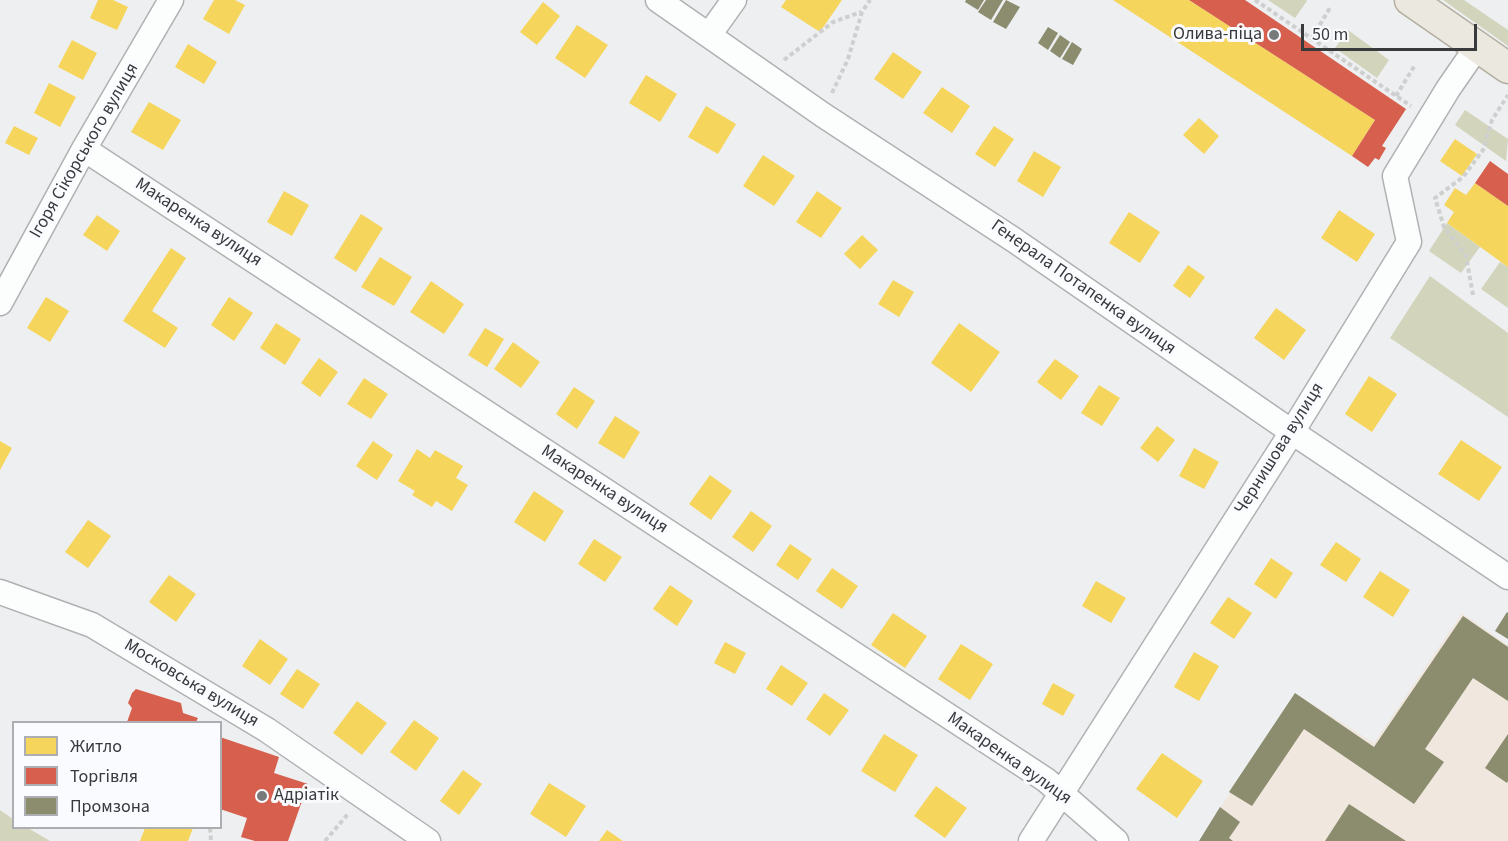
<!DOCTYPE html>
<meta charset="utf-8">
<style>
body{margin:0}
#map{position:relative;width:1508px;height:841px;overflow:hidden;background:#edeff1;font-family:"Source Sans 3",sans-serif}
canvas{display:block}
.legend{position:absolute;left:12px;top:721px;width:210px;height:108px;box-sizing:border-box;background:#f9fbff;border:2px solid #acaeb1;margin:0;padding:8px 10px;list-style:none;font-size:18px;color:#393a3b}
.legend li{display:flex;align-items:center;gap:12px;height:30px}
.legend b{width:30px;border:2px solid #acaeb1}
.scale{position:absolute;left:1301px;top:24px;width:176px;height:27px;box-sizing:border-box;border:3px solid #393a3b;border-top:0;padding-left:8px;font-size:18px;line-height:21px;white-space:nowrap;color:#393a3b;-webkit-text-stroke:4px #f9fbff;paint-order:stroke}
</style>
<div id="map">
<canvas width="1508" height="841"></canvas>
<ul class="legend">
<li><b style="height:16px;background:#f6d55c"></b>Житло</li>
<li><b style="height:16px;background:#d6604d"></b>Торгівля</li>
<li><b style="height:16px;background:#8c8c6e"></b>Промзона</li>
</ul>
<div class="scale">50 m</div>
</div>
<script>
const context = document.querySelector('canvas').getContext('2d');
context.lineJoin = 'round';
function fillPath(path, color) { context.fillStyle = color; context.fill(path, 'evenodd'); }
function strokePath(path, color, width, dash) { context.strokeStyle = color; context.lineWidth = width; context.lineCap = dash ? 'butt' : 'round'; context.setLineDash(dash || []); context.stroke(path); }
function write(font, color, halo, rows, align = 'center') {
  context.font = font + ' "Source Sans 3",sans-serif'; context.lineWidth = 6; context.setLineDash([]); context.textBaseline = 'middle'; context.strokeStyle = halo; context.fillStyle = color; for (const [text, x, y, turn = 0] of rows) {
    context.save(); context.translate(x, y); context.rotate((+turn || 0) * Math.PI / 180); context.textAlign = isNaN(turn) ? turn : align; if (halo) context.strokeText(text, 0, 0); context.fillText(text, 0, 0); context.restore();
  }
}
const industrial = new Path2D(`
 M1462,613l46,32v196h-309l96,-148 79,50z`);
const green = new Path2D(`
 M1268,0h38l1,1 -12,17z
 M1443,0h21l44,30v16z
 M1348,30l41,30 -12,18 -42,-30z
 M1465,110l43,29 -2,22 -51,-36z
 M1447,223l33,24 -19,26 -32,-22z
 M1500,262l8,5v41l-27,-19z
 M1430,276l78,57v84l-118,-79z
 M0,810l13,9 1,9h14l22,13h-50z`);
const homes = new Path2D(`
 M98,0h15l15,7 -11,23 -27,-12z
 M214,0h21l10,5 -16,29 -26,-15z
 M786,0h56l-22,32 -39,-25z
 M1113,0h76l186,120 -23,36z
 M543,2l17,14 -23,29 -17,-13z
 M577,25l31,20 -23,33 -30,-20z
 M72,40l25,13 -14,27 -25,-13z
 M188,44l29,18 -13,22 -29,-17z
 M893,52l29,20 -19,27 -29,-20z
 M646,75l31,19 -17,28 -31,-19z
 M49,83l27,14 -16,30 -26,-14z
 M942,87l28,19 -18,27 -29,-20z
 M149,102l32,18 -18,30 -32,-18z
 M706,106l30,18 -18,30 -30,-17z
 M1199,118l20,18 -15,18 -21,-19z
 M14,126l24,12 -9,17 -24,-12z
 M994,126l20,13 -19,28 -20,-13z
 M1455,139l22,15 -15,22 -22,-15z
 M1034,151l27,16 -18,30 -26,-16z
 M763,155l32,21 -21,30 -31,-20z
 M1475,183l33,23v61l-61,-44 7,-11 -10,-7 11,-17 11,7z
 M284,191l25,14 -17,31 -25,-14z
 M817,191l25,17 -21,30 -25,-16z
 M1339,210l36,24 -18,28 -36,-24z
 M1129,212l31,20 -20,31 -31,-20z
 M361,214l22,14 -27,44 -22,-14z
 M97,215l23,16 -13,20 -24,-16z
 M862,235l16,15 -18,19 -16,-15z
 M171,248l15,10 -34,53 26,17 -13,20 -42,-27z
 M380,257l32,20 -18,29 -33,-19z
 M1188,265l17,12 -15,21 -17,-12z
 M893,280l21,12 -15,25 -21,-13z
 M431,281l33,23 -20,30 -34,-22z
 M46,297l23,14 -19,31 -23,-14z
 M229,297l24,16 -19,28 -23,-16z
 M1276,308l30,22 -22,30 -30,-22z
 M276,323l25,16 -16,26 -25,-17z
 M959,323l41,29 -29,40 -40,-29z
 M485,328l19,11 -17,28 -19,-12z
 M513,342l27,20 -19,26 -27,-19z
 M319,358l19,14 -18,25 -19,-14z
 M1055,359l24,17 -18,24 -24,-18z
 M1369,376l28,18 -25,38 -27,-18z
 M364,378l24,16 -17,25 -24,-15z
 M1099,385l21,13 -18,28 -21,-13z
 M574,387l21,14 -18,28 -21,-15z
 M615,416l25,16 -16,27 -26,-16z
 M1157,426l18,14 -17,22 -18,-14z
 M1461,440l41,27 -23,34 -41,-27z
 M0,441l12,7 -12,22z
 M373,441l20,14 -16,25 -21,-14z
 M1194,448l25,14 -15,27 -25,-13z
 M417,449l13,9 5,-8 28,16 -7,12 12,7 -16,26 -16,-10 -4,6 -20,-12 3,-4 -17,-10z
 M710,475l22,16 -21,29 -22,-16z
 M534,491l30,20 -19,31 -31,-20z
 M751,511l21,15 -19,26 -21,-15z
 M88,520l23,16 -23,32 -23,-16z
 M594,539l28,18 -17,25 -27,-18z
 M1336,542l25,17 -15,23 -26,-17z
 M790,544l22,15 -14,21 -22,-15z
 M1271,558l22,15 -17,26 -22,-15z
 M832,568l26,18 -16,23 -26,-18z
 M1380,571l30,19 -17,27 -30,-20z
 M169,575l27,19 -20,28 -27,-20z
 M1096,581l30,17 -15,25 -29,-17z
 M670,585l23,16 -16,25 -24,-17z
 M1228,597l24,16 -18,26 -24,-16z
 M893,613l34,23 -22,32 -34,-23z
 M260,639l28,20 -18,26 -28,-19z
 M725,642l21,11 -11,21 -21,-11z
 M961,644l32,20 -23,36 -32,-21z
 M1194,652l25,14 -20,35 -25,-14z
 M781,665l27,18 -16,23 -26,-17z
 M297,669l23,15 -17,25 -23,-15z
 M1053,683l22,12 -12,21 -21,-12z
 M824,693l25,17 -19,26 -24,-17z
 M357,701l30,22 -25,32 -29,-22z
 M414,720l25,18 -23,33 -26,-19z
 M884,734l34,21 -23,37 -34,-21z
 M1162,753l41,28 -26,37 -41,-29z
 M463,770l19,14 -23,31 -19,-14z
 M549,783l37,23 -20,31 -36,-23z
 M936,786l31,22 -22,30 -31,-22z
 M145,828h48l-5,13h-48z
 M607,830l16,11h-24z`);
const shops = new Path2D(`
 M1189,0h56l161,109 -24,37 4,2 -7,12 -4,-2 -7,9 -16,-11 23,-36z
 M1490,161l18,13v32l-33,-23z
 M136,689l45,14 2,10 15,5 -2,4h-69l5,-14 -4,-5 4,-10z
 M220,737l59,20 -5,16 34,11 -20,57h-33l-14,-4 6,-19 -27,-9z`);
const industry = new Path2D(`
 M966,0h18l-6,10 -13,-8z
 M986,0h17l-12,20 -13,-8z
 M1006,0l14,7 -14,22 -13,-7z
 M1048,27l10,6 -10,17 -10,-7z
 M1060,35l10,7 -10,16 -10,-7z
 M1072,42l10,7 -9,16 -11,-6z
 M1507,612l1,1v26l-13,-8z
 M1463,616l45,31v54l-35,-23 -48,71 19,13 -30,42 -110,-75 -52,77 -23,-14 66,-99 79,54z
 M1508,734v47l-1,2 -22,-15z
 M1349,804l57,37h-81z
 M1220,807l20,15 -11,16 4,3h-34z`);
const path = new Path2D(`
 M1255,0l156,106
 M1312,38l19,-32
 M784,60l49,-38 28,-10
 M832,93l16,-34 14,-47 8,-12
 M1396,96l19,-31
 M1473,295l-7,-39 -22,-29 -9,-29 28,-21 20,-27 9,-30 16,-25
 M210,828l1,13
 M325,841l23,-27`);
const minor = new Path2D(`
 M658,0l165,115 191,125 278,192 216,145
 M709,35l25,-35
 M84,149l962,631 70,61
 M0,303l84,-154 87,-149
 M0,592l92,33 175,105 161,111
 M1031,841l261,-409 117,-190 -14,-66 53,-87 29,-42`);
const major = new Path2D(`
 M1410,0l98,68`);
const markers = [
 [1274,35,6,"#78797b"],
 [262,796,6,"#78797b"]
];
const poiNames = [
 ["Олива-піца",1262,35],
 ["Адріатік",274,796,"left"]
];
const streetNames = [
 ["Ігоря Сікорського вулиця",85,151,-60],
 ["Макаренка вулиця",198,223,33],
 ["Генерала Потапенка вулиця",1083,288,35],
 ["Чернишова вулиця",1280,449,-58],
 ["Макаренка вулиця",604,490,33],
 ["Московська вулиця",191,684,31],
 ["Макаренка вулиця",1009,759,35]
];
fillPath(industrial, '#f0e7de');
fillPath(green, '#d2d5bc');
fillPath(homes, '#f6d55c');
fillPath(shops, '#d6604d');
fillPath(industry, '#8c8c6e');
strokePath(minor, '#b0b1b3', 27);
strokePath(major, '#b3ae9f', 33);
strokePath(path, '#cecfcf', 4, [4.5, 3]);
strokePath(minor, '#fcfdfd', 24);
strokePath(major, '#ebe8df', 30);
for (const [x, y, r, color] of markers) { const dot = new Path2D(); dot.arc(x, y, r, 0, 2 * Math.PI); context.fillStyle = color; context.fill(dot); strokePath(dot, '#f9fbff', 2); }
write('18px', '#393a3b', '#f9fbff', poiNames, 'right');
write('18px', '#393a3b', '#f9fbff', streetNames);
</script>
